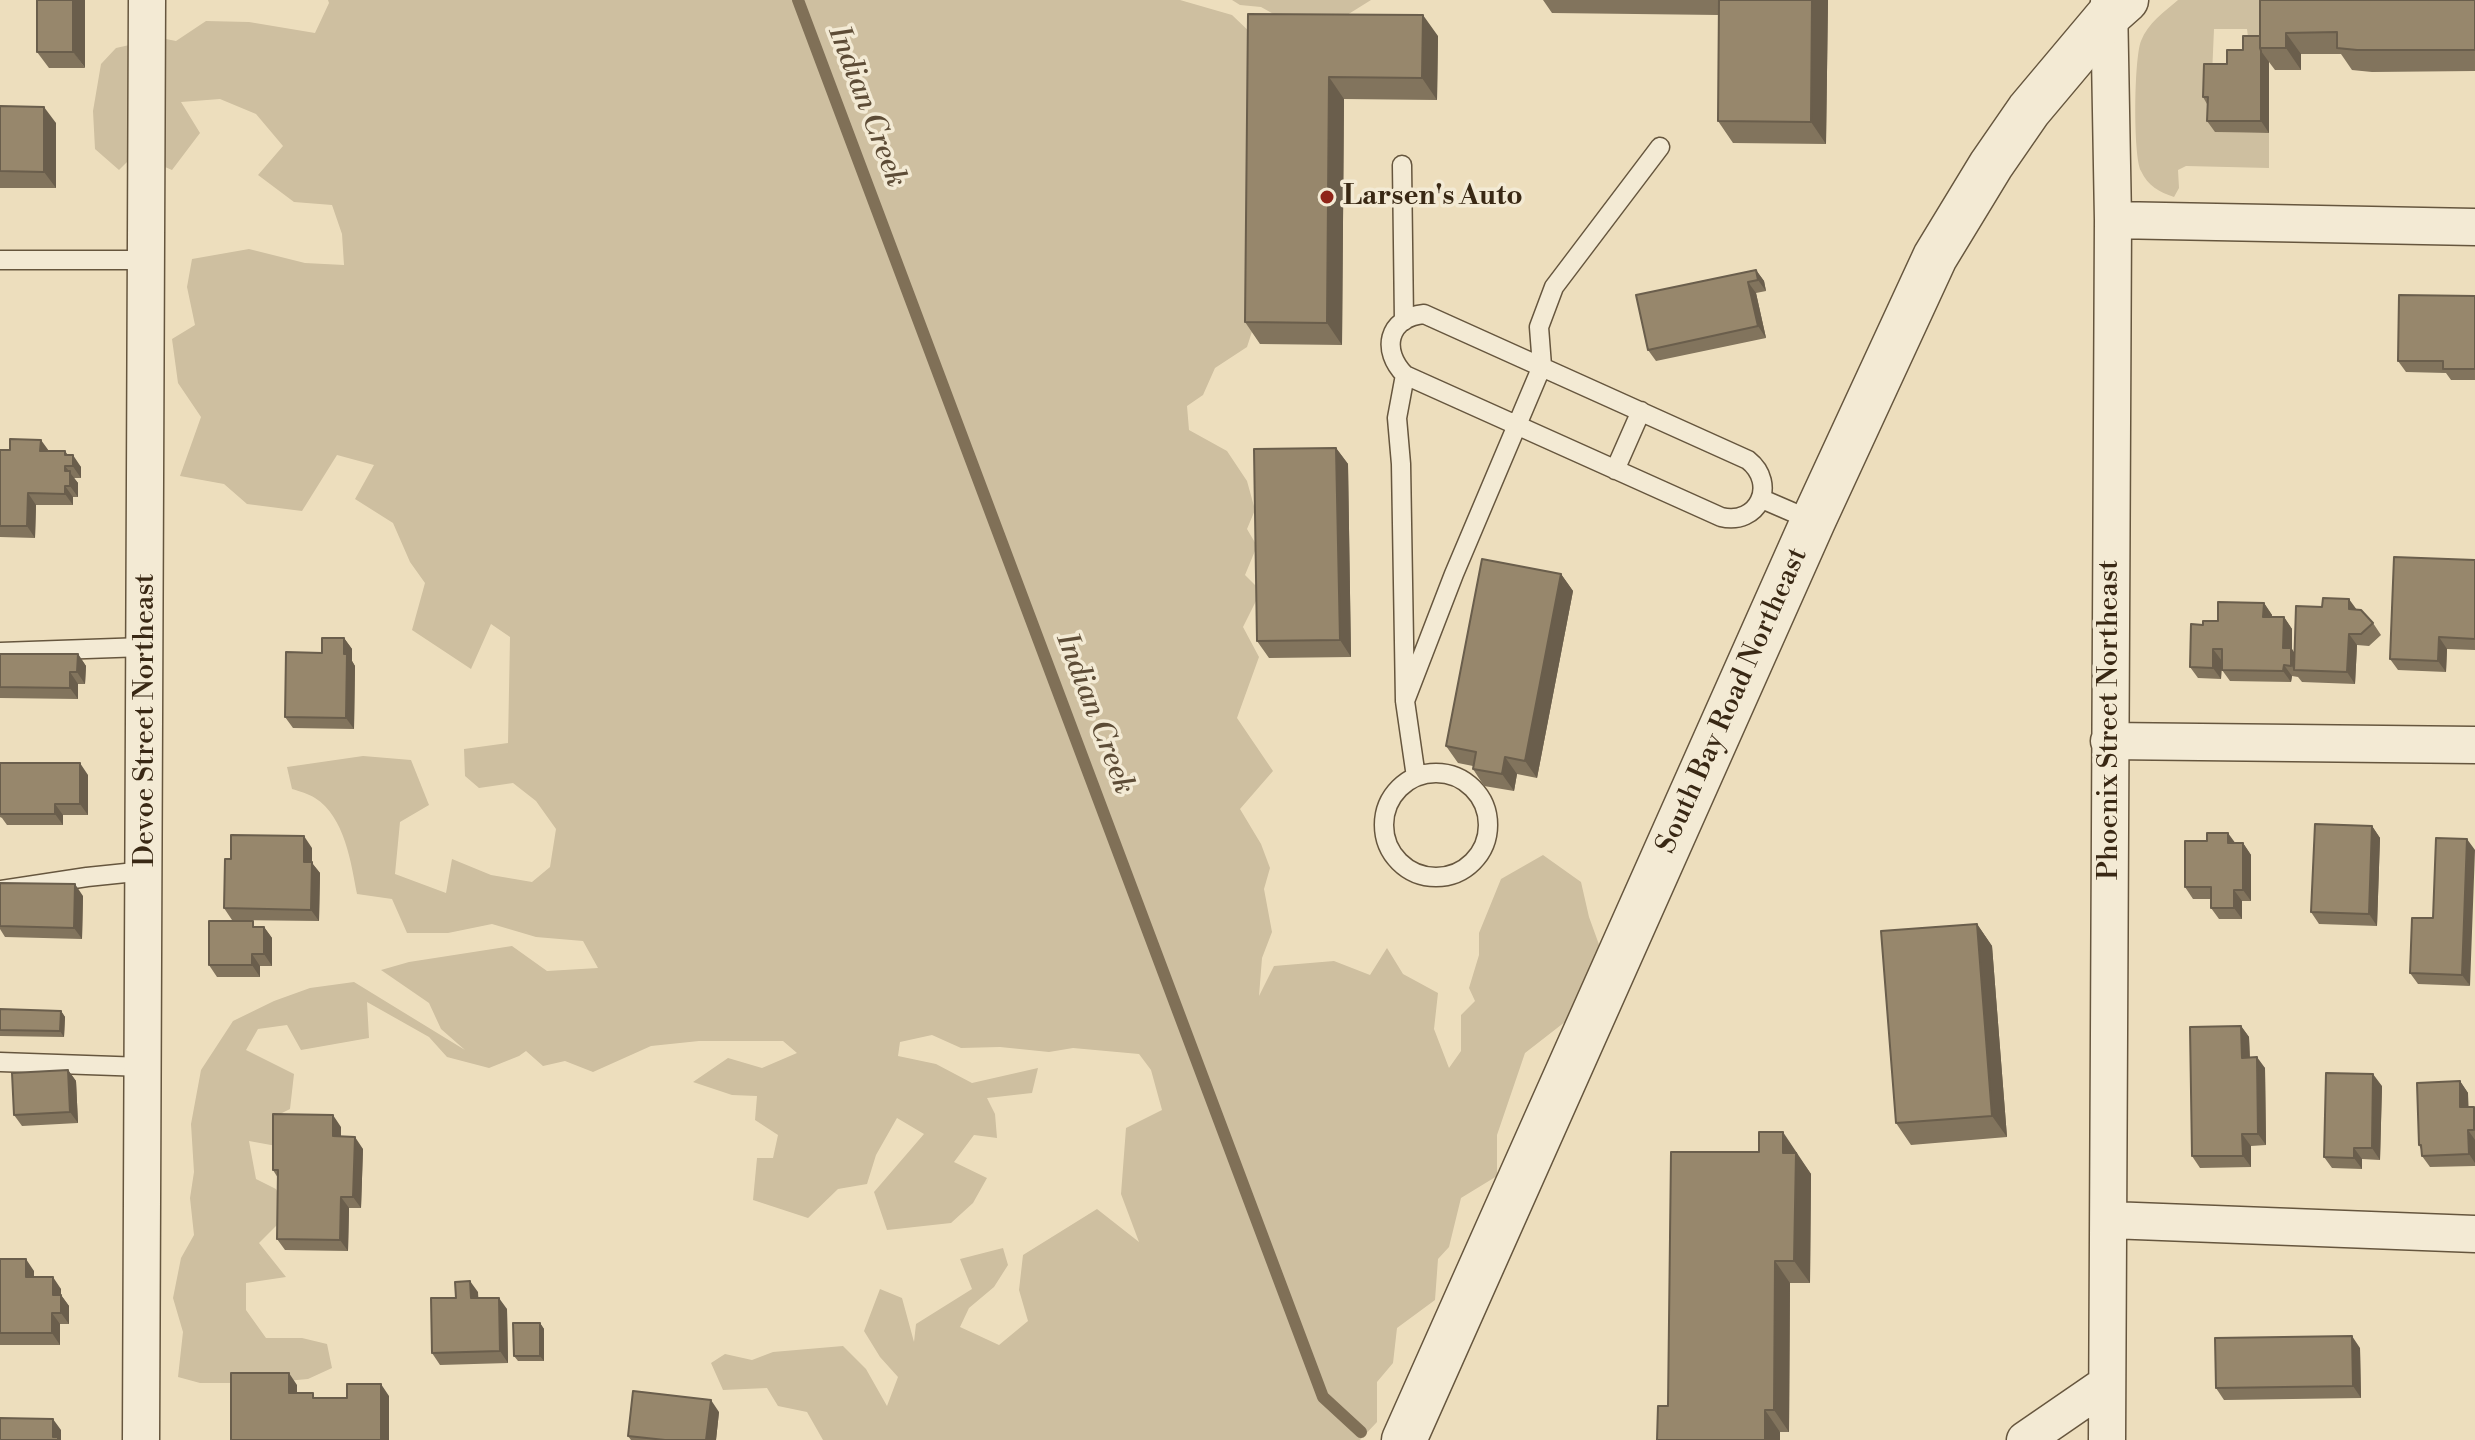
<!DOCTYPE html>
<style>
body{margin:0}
canvas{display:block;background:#eddebd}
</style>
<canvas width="2475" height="1440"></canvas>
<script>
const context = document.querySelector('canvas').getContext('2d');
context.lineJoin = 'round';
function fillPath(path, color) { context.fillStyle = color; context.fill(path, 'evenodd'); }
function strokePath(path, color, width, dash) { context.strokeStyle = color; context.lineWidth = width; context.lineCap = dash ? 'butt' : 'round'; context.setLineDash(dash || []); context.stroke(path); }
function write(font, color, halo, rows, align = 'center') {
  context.font = font + ' "Libre Bodoni",serif'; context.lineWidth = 7; context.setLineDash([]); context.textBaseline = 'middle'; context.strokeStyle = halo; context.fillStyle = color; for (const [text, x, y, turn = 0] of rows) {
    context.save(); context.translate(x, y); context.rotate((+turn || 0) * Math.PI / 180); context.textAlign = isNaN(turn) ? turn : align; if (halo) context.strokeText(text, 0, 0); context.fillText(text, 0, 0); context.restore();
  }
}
const green = new Path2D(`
 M328,0h852l52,15 21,20 7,272 -13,40 -32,21 -12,27 -16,11 2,24 38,21 20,30 8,29 -8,19 10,17 -12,29 16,16 -18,36 16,30 -22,61 36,53 -33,38 21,35 9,24 -6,21 8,43 -10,26 -3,38 15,-30 60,-5 36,14 17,-27 16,26 35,19 -4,36 15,39 12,-17v-36l14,-14 -6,-13 10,-33v-22l22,-54 42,-24 38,27 8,35 16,44 -17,43 -63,49 -28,82v41l-36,22 -12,49 -11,12 -3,41 -38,28 -4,35 -16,19v40l-17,18h-537l-16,-28 -29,-6 -11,-18 -44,2 -12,-27 14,-9 27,6 21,-8 70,-6 23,23 21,37 11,-29 -18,-20 -16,-26 16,-42 22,9 12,44 2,-18 56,-35 -12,-30 43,-11 5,17 -14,22 -25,21 -9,19 39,18 29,-24 -9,-31 4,-35 74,-46 42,33 -18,-48 5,-66 36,-18 -11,-40 -12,-16 -66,-6 -24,4 -49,-5 -39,1 -29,-13 -32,7 -2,14 38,8 36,19 66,-15 -6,25 -45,5 8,16 2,24 -23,-3 -20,27 33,16 -14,25 -22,20 -64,7 -13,-38 50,-58 -27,-16 -21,37 -9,29 -29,5 -30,29 -55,-18 4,-42h16l5,-23 -23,-15 2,-24 -25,-1 -39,-13 35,-24 34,10 35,-15 -14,-12h-84l-48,5 -58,26 -28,-11 -22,5 -17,-15 -7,5 -30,12 -42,-11 -18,-20 -62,-35 2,36 -68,12 -14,-25 -29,4 -12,21 48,24 -4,35 -10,5 2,33 -33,-6 7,38 20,10 13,24 -30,30 27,34 -40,6v27l20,28h36l25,6 5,24 -24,11 -44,4h-64l-22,-6 5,-45 -10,-34 8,-40 13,-23 -4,-37 4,-26 -3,-48 10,-54 32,-49 41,-20 36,-13 44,-6 111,68 -24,-21 -12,-26 -48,-33 28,-8 103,-16 35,25 51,-3 -15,-27 -47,-4 -44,-13 -44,9h-41l-15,-34 -35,-5c-6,-31 -12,-77 -42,-96 -6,-4 -16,-7 -23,-9l-5,-22 76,-11 48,4 18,45 -29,17 -5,52 51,19 6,-34 39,16 41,7 18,-15 6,-38 -20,-28 -23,-18 -34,5 -14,-12 -1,-27 44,-6 2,-106 -19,-13 -20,45 -59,-39 13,-47 -15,-21 -17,-39 -38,-24 19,-34 -37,-10 -35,56 -55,-7 -23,-20 -44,-8 21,-59 -23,-34 -6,-44 23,-14 -8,-38 5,-28 57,-10 56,14 39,2 -2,-31 -10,-29 -38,-3 -36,-27 25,-29 -27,-32 -36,-15 -39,3 19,31 -28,37 -37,-16 -16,16 -24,-21 -2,-38 8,-47 15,-16 45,-10 15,3 30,-20 43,1 66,11 14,-30z
 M1232,0h139l-32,20 -60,-3 -18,-10 -21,-2z
 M2178,0h97v46l-26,-1 -2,-16h-33l-2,46 3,57 54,1v35l-83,-2 -8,4 1,18 -5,9c-15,-5 -26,-11 -33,-26 -8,-16 -7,-113 0,-130 7,-18 23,-29 37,-41z`);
const stream = new Path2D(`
 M798,0l525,1397 38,35`);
const service = new Path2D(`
 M1402,165l2,156
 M0,260h148
 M1424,314l324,146c30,24 10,66 -27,57l-316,-142c-24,-24 -18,-57 19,-61z
 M1405,375l-8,43 4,46 4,237 11,76
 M1615,470l26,-59
 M1762,499l51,22
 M0,652l144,-5
 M1405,701l49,-127 88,-208 -3,-39 15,-40 106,-140
 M1384 825a52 52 0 1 1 104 0a52 52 0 1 1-104 0Z
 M0,890l87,-13 58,-6
 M0,1062l144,5`);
const minor = new Path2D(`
 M2113,220l362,7
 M2109,741l366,4
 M2110,1220l365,14
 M141,1440l6,-1440
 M2025,1440l80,-55
 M2107,1440l6,-1220 -4,-218`);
const tertiary = new Path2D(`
 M1404,1440l409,-919 122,-264 56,-92 38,-55 79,-94 18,-16`);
const wall = new Path2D(`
 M37,0l48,68h-36l-12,-16z
 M1543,0h285l-2,144 -93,-1 -15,-22 1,-106 -167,-2z
 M2475,0v71l-103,1 -20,-2 -11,-16h-40v16h-26l-6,-8v71l-54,-1 -8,-11v-17l-4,-7 24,-33 33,-28z
 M1248,14l190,22 -1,64 -93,-1 -2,246 -82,-1 -15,-22z
 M0,106l56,17v65h-56z
 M1756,270l8,11 2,10 -10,2 10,45 -110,23 -8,-11z
 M2475,296v84h-24l-5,-7 -40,-1 -8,-11z
 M1336,448l12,16 3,193 -82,1 -12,-17z
 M0,450l49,1 19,4 13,12v11h-7l4,5v14h-5v8h-37l-1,33 -35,-1z
 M2475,560v90l-28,-1 -1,23 -48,-2 -8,-11z
 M1561,574l12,17 -36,187 -20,-4 -3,17 -30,-5 -11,-17v-3l-15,-3 -12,-17z
 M2264,603l8,12v2h12l8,12v20l2,4 63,-43 16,13 8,12 -12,11 -12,-1 -2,39 -53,-2 -4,-5 -6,-1 -1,6 -61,-1 -8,-11v-9l-1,18 -23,-1 -8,-11 28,-46z
 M344,638l8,11v12l3,5 -1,63 -61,-1 -8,-11 37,-64z
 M0,654h78l8,12 -1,18h-7v15l-78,-1z
 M0,763l88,12v40h-25v10h-56l-5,-7 -2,-1z
 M2372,826l8,12 -3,88 -58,-2 -8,-12z
 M2236,843h7l8,12v46h-9v18h-23l-8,-11v-9h-18l-8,-12z
 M312,848v15l8,10 -1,48 -87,-1 -8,-12 7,-49z
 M0,883l83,13 -1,43 -77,-2 -5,-8z
 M2433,918l37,68 -52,-2 -8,-11z
 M1977,924l15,22 15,191 -96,8 -15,-22z
 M257,927h7l8,11v28h-12v11h-43l-8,-12z
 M0,1009l61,2 4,6 -1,20 -64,-1z
 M2241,1026l8,11 1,20 15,11 1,77 -15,1v21l-51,1 -8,-12z
 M68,1070l8,11 2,42 -56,3 -8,-11z
 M2460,1081l8,12v14l7,2v57l-45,1 -8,-11 -1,-7 -2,-4z
 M2382,1086l-2,74 -18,-1v10l-30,-1 -8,-11z
 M341,1127v10l22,12 -2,59h-12l-1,43 -63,-1 -8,-11 1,-61 -5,-8z
 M1798,1153v3l13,18 -1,109h-20l-1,149h-9l-112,-26z
 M0,1259l34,12v6l27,12v6l8,11v18h-9v21h-60z
 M478,1292v6l29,11 1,54 -68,2 -8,-12 24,-55z
 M540,1323l4,6v32h-26l-4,-5z
 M2360,1348l1,50 -137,2 -8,-12z
 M719,1412l-3,28h-85l-3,-4z`);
const shadedWall = new Path2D(`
 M73,0h12v68l-12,-16z
 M1812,0h16l-2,144 -15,-22z
 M1423,15l15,21 -1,64 -15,-22z
 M2286,33l15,21v16l-15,-22z
 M2261,51l8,11v71l-8,-12z
 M1329,77l15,22 -2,246 -15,-22z
 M44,107l12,16v65l-12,-16z
 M1756,270l8,11 2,10 -8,-11z
 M1748,282l8,11 10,45 -8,-12z
 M41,440l8,11h-9z
 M1336,448l12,16 3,193 -11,-17z
 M65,451l8,11v-7l8,12v11l-16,-23z
 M65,466l13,17v14l-8,-11 -5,-15z
 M65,486l8,11v8l-8,-11z
 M28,493l8,12 -1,33 -8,-12z
 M1561,574l12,17 -36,187 -12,-17z
 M2349,599l8,11 -8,-1z
 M2264,603l8,12 -1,13 -8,-11z
 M2284,617l8,12v20l7,11 -5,10 -11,-22z
 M2349,634l8,11 -2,39 -8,-12z
 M2439,637l8,12 -1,23 -8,-11z
 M344,638l8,11v12l3,5 -1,63 -8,-11z
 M2213,649l9,12 -1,18 -8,-11z
 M78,654l8,12 -1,18 -8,-12z
 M2284,665l8,11 -1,6 -8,-11z
 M70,672l8,12v15l-8,-11z
 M1505,757l12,17 -3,17 -12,-17z
 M80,763l8,12v40l-8,-11z
 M55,804l8,11v10l-8,-11z
 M2372,826l8,12 -3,88 -8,-12z
 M2228,833l8,11 -8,-1z
 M304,836l8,12v15l8,10 -1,48 -8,-11 -7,-48z
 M2467,839l8,11 -5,136 -8,-11z
 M2243,843l8,12v46l-8,-11z
 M75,884l8,12 -1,43 -8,-11z
 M2234,890l8,11v18l-8,-11z
 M1977,924l15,22 15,191 -15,-21z
 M264,927l8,11v28l-8,-12z
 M252,954l8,12v11l-8,-12z
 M61,1011l4,6 -1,20 -4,-6z
 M2241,1026l8,11 1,32 -8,-11z
 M2257,1057l8,11 1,77 -8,-11z
 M68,1070l8,11 2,42 -8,-11z
 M2373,1074l9,12 -2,74 -8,-12z
 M2460,1081l8,12 1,25 -9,-11z
 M333,1115l8,12v21l-8,-12z
 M2468,1130l7,10v23l-6,-9z
 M1783,1132l28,42 -1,109 -16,-22 -11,-108z
 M2242,1134l9,12v21l-8,-11z
 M355,1137l8,12 -2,59 -8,-11z
 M2354,1148l8,11v10l-8,-11z
 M341,1197l8,11 -1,43 -8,-11z
 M26,1259l8,12v18l-8,-12z
 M1775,1261l15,22 -1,149 -15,-22z
 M53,1277l8,12v17l-8,-11z
 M470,1281l8,11 1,18 -8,-12z
 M61,1295l8,11v18l-8,-11z
 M499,1298l8,11 1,54 -8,-12z
 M52,1313l8,11v21l-8,-12z
 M540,1323l4,6v32l-4,-5z
 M2352,1336l8,12 1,50 -8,-12z
 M289,1373l8,12v20l-8,-12z
 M381,1384l8,12v44h-8z
 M711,1400l8,12 -3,28h-10z
 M1765,1410l15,22v8h-15z
 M53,1419l8,11v10h-6l-2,-3z`);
const building = new Path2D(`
 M37,0h36v52h-36z
 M1719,0h93l-1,122 -93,-1z
 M2260,0h215v50h-118l-20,-2v-16l-51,1v15h-26z
 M1248,14l175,1 -1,63 -93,-1 -2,246 -82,-1z
 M2243,36h17v12l1,3v70h-54l1,-24h-5l1,-33h23v-14h16z
 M0,106l44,1v65l-44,-1z
 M1756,270l2,10 -10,2 10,44 -110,24 -12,-55z
 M2399,295l76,1v73h-32v-8h-45z
 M10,439l31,1 -1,11h25v4h8v11h-8v5h5v15h-5v8l-37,-1 -1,33h-27v-76h10z
 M1336,448l4,192 -83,1 -3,-192z
 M2394,557l81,3v79l-36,-2 -1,24 -48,-2z
 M1482,559l79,15 -36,187 -20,-4 -3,17 -29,-5 3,-17 -30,-6z
 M2323,598l26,1v10l12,1 12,13 -12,11h-12l-2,38 -53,-2 2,-64 26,1z
 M2218,602l46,1 -1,14h21l-1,31h8v18l-7,-1 -1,6 -61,-1v-21h-9v19l-23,-1 1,-43 12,1v-4h15z
 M322,638h22v16h3l-1,64 -61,-1 1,-65 36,1z
 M0,654h78l-1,18h-7v16l-70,-1z
 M0,763h80v41h-25v10h-55z
 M2315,824l57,2 -3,88 -58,-2z
 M2207,833h21v10h15v47h-9v18h-23v-21h-26v-46h22z
 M231,835l73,1v26h8l-1,48 -87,-2 1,-49h6z
 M2436,838l31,1 -5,136 -52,-2 2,-55h21z
 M0,883l75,1 -1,44 -74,-2z
 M209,921h44v6h11v27h-12v11h-43z
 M1977,924l15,192 -96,7 -15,-192z
 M0,1009l61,2 -1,20 -60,-1z
 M2241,1026l1,32 15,-1 1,77h-16l1,22h-51l-2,-129z
 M68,1070l2,42 -56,3 -2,-42z
 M2326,1073l47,1 -1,74h-18v10l-30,-1z
 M2460,1081v26h14v23h-6l1,24 -47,2 -1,-11h-2l-2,-62z
 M273,1114l60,1v21l22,1 -2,60h-12l-1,43 -63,-1 1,-69h-5z
 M1759,1132h24v21h13l-2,108h-19l-1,149h-9v30h-108l1,-34h10l3,-254h88z
 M0,1259h26v18h27v18h8v18h-9v20h-52z
 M470,1281l1,17h28l1,53 -68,2 -1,-55h25l-1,-16z
 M513,1323h27v33h-26z
 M2352,1336l1,50 -137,2 -1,-50z
 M231,1373h58v20h24v5h34v-14h34v56h-150z
 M633,1391l78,9 -5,40h-41l-37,-4z
 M0,1418l53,1v18h5v3h-58z`);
const markers = [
 [1327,197,8,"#8f2418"]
];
const poiNames = [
 ["Larsen's Auto",1343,197]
];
const streetNames = [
 ["South Bay Road Northeast",1733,701,-66],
 ["Devoe Street Northeast",146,720,-90],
 ["Phoenix Street Northeast",2110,720,-90]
];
const waterNames = [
 ["Indian Creek",866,107,69],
 ["Indian Creek",1094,714,69]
];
fillPath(green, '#cebfa0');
strokePath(stream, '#807057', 12);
strokePath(service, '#66563e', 21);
strokePath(minor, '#66563e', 39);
strokePath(tertiary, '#66563e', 47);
strokePath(service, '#f3ead4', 18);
strokePath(minor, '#f3ead4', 36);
strokePath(tertiary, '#f3ead4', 44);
fillPath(wall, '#82745d');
fillPath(shadedWall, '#6a5e4c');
fillPath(building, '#97876c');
strokePath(building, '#6a5e4c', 2);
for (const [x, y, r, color] of markers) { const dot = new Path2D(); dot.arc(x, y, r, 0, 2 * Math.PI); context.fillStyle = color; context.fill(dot); strokePath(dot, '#f3ead4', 3); }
write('bold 28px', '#392814', '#f3ead4', poiNames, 'left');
write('28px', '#392814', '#f3ead4', streetNames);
write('italic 30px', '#5d4c36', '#f3ead4', waterNames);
</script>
